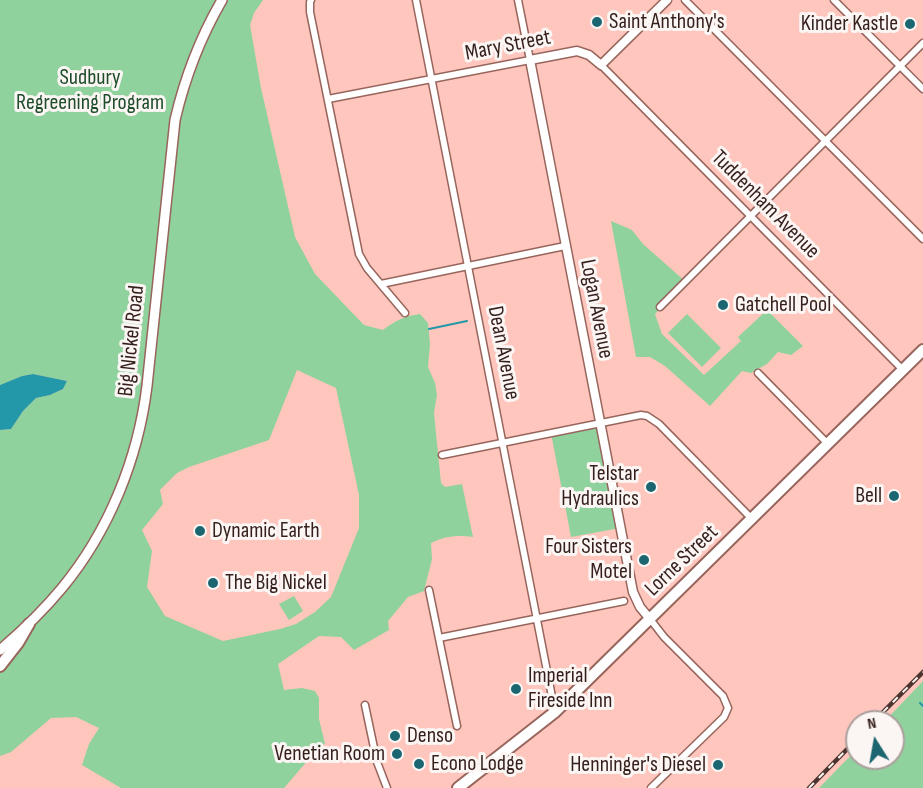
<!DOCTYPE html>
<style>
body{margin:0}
#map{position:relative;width:923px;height:788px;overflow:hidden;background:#fec6bc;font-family:"Sofia Sans Condensed",sans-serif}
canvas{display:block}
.north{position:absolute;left:845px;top:710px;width:60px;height:60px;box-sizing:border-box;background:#fbf5f3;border:2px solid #ab9f9d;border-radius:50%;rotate:349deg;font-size:16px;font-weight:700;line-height:24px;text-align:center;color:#341f1b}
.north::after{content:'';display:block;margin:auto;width:21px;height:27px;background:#1c6672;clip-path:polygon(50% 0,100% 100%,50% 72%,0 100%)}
</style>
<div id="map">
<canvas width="923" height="788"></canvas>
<div class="north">N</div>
</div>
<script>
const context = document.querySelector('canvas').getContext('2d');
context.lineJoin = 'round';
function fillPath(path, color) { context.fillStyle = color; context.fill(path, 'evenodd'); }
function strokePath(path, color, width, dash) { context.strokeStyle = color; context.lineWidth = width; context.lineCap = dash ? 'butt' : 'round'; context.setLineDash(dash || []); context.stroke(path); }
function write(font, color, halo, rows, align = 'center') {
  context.font = font + ' "Sofia Sans Condensed",sans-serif'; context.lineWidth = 6; context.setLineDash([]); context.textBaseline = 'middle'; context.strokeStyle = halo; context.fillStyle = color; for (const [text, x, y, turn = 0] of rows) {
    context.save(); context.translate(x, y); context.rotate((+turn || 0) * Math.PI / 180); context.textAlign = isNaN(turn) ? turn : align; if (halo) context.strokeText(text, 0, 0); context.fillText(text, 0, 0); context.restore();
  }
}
const green = new Path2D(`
 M0,0h263l-9,13 -4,12 11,63 34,149 20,37 49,51 19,5c12,-9 21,-14 37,-16l8,9 2,21 -2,23 7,16 2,12 -3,18 7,70 4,4 17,-3 11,53c-17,-2 -27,-1 -42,6l1,16 -8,32 -16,6 -20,24 1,9 -35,20 -13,-13 -22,-1 -41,28 6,26 18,-2 13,3 4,7v21l6,25 -5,2 -36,42h-163l-39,-23 7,-21 10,-16 -23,-11 -25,1 -40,34 -11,4v-326l11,-1 12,-18 13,-13 14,-3 13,-6 4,-8 -34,-7 -11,2 -22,9zM297,370l39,18 23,107v33l-28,69 -16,15 -19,12 -16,5 -57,12 -58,-25 -18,-29 5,-36 -10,-21 21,-26 -3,-14 17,-17 12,-6 80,-27z
 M611,221l21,9 11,14 43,38 -31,32 7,20 42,41 37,-34 -3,-4 29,-27 36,36 -12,9 -13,-3 -11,12 -16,9 -9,-2 -32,35 -45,-40 -15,-9h-14z
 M687,314l34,34 -19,19 -34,-34z
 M599,423l21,105 -49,9 -20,-104z
 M294,596l9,15 -14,9 -10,-16z
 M923,681v107h-104l38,-39v9h36v-36h-9z`);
const water = new Path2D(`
 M33,374l34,7 -4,8 -13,6 -14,3 -13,13 -12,18 -11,1v-45l22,-9z`);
const stream = new Path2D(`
 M429,329l38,-8
 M920,703l3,3`);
const minor = new Path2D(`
 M311,0l-1,2v10l49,242 8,14 38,45
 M416,0l139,712
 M685,0l238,239
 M834,0l89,89
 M601,65l302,305
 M328,99l202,-39 -12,-60
 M381,284l184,-38
 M660,307l263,-264
 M758,373l70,71
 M442,455l199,-40 6,1 12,8 93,95
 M429,590l28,136
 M650,619l14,18 59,59 5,12 -4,9 -73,71
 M439,638l185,-37
 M365,705l12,57 10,26`);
const tertiary = new Path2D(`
 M650,619l-10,-12 -7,-15 -103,-532 47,-9 12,4 12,10 66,-65`);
const secondary = new Path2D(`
 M0,650c22,-19 43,-39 62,-62 47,-57 76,-129 85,-202l28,-266c10,-43 25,-82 47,-120`);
const primary = new Path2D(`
 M0,666l18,-23 11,-19
 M458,788l97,-76 368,-362`);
const rail = new Path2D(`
 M873,722l50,-50
 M809,788l48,-49`);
const markers = [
 [597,22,6,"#1c6672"],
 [910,24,6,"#1c6672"],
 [723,305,6,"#1c6672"],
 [651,487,6,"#1c6672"],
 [894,496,6,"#1c6672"],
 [200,531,6,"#1c6672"],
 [644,560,6,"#1c6672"],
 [213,583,6,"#1c6672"],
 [516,689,6,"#1c6672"],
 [395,736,6,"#1c6672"],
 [397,754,6,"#1c6672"],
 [419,764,6,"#1c6672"],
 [718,765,6,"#1c6672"]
];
const poiNames = [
 ["Saint Anthony's",609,22],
 ["Kinder Kastle",898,24,"right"],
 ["Gatchell Pool",735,305],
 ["Telstar",639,474,"right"],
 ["Hydraulics",639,499,"right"],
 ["Bell",882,496,"right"],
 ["Dynamic Earth",212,531],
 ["Four Sisters",632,547,"right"],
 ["Motel",632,572,"right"],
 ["The Big Nickel",225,583],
 ["Imperial",528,676],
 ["Fireside Inn",528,701],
 ["Denso",407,736],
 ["Venetian Room",385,754,"right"],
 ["Econo Lodge",431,764],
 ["Henninger's Diesel",706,765,"right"]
];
const streetNames = [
 ["Mary Street",508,46,-11],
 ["Tuddenham Avenue",765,205,45],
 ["Logan Avenue",596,309,79],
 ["Big Nickel Road",132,341,-84],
 ["Dean Avenue",503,353,79],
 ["Lorne Street",682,561,-44]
];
const parkNames = [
 ["Sudbury",90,78],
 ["Regreening Program",90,103]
];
fillPath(green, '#8fd29d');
fillPath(water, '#2398a9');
strokePath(stream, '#2398a9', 2);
strokePath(minor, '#98655d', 9);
strokePath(tertiary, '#98655d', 11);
strokePath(secondary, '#98655d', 12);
strokePath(primary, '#98655d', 14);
strokePath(minor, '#fff', 6);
strokePath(tertiary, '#fff', 8);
strokePath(secondary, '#fff', 9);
strokePath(primary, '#fff', 10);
strokePath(rail, '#4d342f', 4.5);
strokePath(rail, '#fbf5f3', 2, [7]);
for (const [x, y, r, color] of markers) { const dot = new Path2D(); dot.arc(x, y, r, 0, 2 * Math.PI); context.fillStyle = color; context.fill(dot); strokePath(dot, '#fbf5f3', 2); }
write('22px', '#341f1b', '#fbf5f3', poiNames, 'left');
write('22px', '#341f1b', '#fbf5f3', streetNames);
write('22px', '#1d4d2a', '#fbf5f3', parkNames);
</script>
